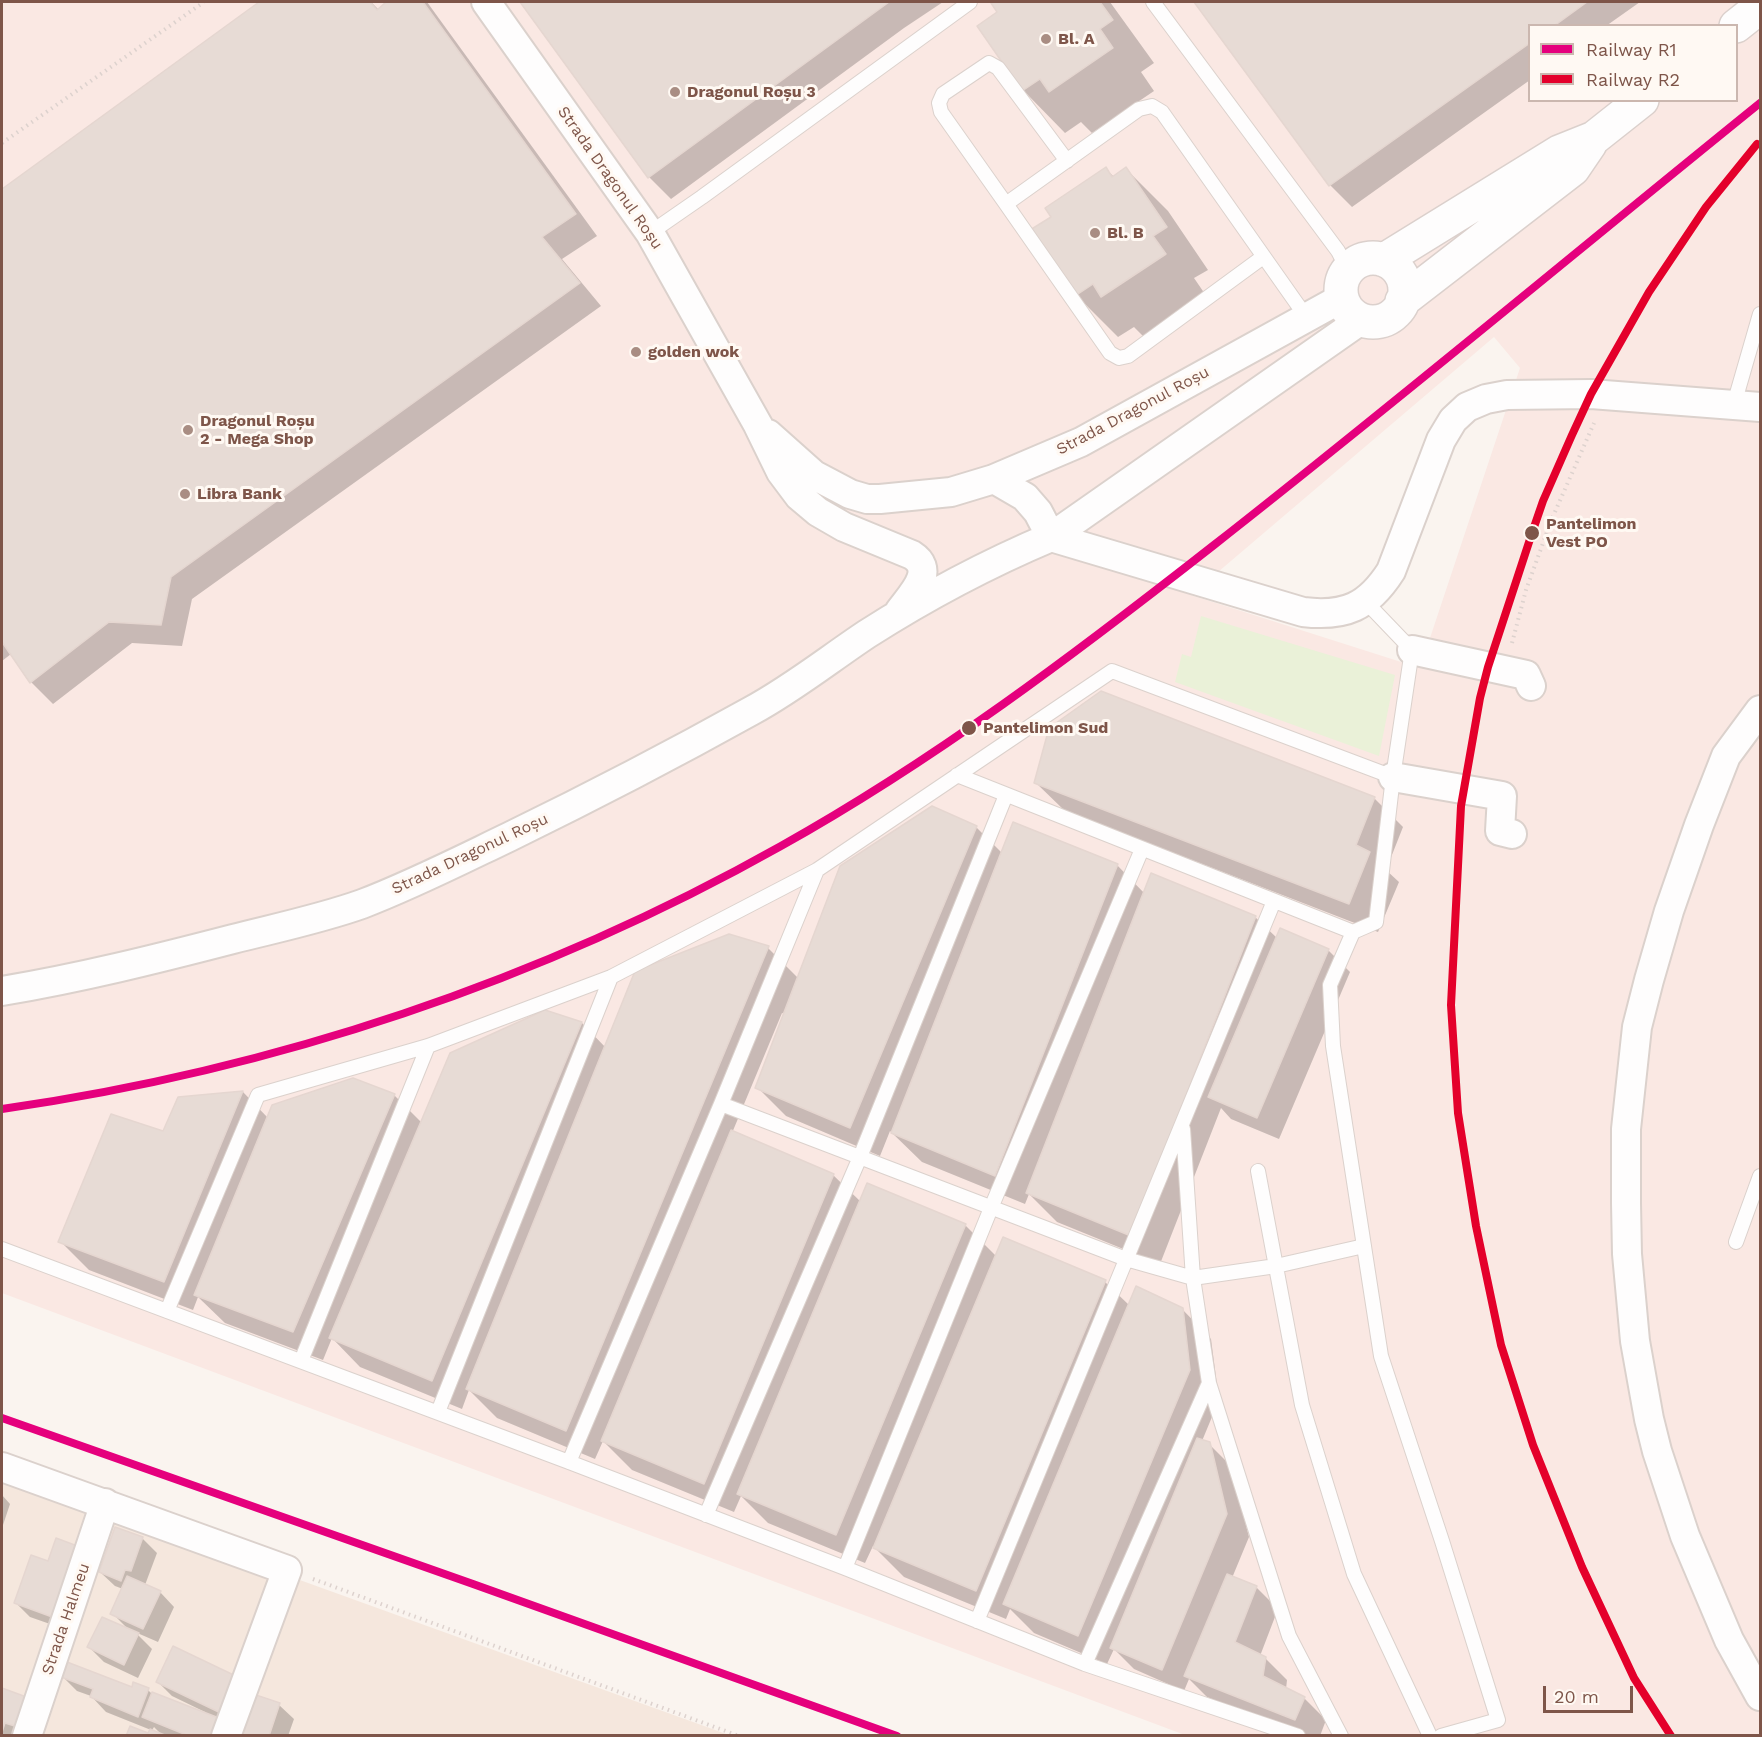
<!DOCTYPE html>
<meta charset="utf-8">
<style>
body{margin:0}
#map{position:relative;width:1762px;height:1737px;overflow:hidden;background:#faf4ef;font-family:"Work Sans",sans-serif}
canvas{display:block}
.frame{position:absolute;inset:0;border:3px solid #7e5549;pointer-events:none}
.legend{position:absolute;left:1528px;top:24px;width:210px;height:78px;box-sizing:border-box;background:#fff9f3;border:2px solid #cbb7af;margin:0;padding:8px 10px;list-style:none;font-size:18px;color:#7e5549}
.legend li{display:flex;align-items:center;gap:12px;height:30px}
.legend b{width:30px;border:2px solid #cbb7af}
.scale{position:absolute;left:1543px;top:1686px;width:90px;height:27px;box-sizing:border-box;border:3px solid #7e5549;border-top:0;padding-left:8px;font-size:18px;line-height:21px;white-space:nowrap;color:#7e5549;-webkit-text-stroke:4px #fff9f3;paint-order:stroke}
</style>
<div id="map">
<canvas width="1762" height="1737"></canvas>
<div class="frame"></div>
<ul class="legend">
<li><b style="height:8px;background:#e5007d"></b>Railway R1</li>
<li><b style="height:8px;background:#e4002b"></b>Railway R2</li>
</ul>
<div class="scale">20 m</div>
</div>
<script>
const context = document.querySelector('canvas').getContext('2d');
context.lineJoin = 'round';
function fillPath(path, color) { context.fillStyle = color; context.fill(path, 'evenodd'); }
function strokePath(path, color, width, dash) { context.strokeStyle = color; context.lineWidth = width; context.lineCap = dash ? 'butt' : 'round'; context.setLineDash(dash || []); context.stroke(path); }
function write(font, color, halo, rows, align = 'center') {
  context.font = font + ' "Work Sans",sans-serif'; context.lineWidth = 6; context.setLineDash([]); context.textBaseline = 'middle'; context.strokeStyle = halo; context.fillStyle = color; for (const [text, x, y, turn = 0] of rows) {
    context.save(); context.translate(x, y); context.rotate((+turn || 0) * Math.PI / 180); context.textAlign = isNaN(turn) ? turn : align; if (halo) context.strokeText(text, 0, 0); context.fillText(text, 0, 0); context.restore();
  }
}
const residential = new Path2D(`
 M2,1461l295,118 432,156h-727z`);
const commercial = new Path2D(`
 M2,2h1758v1733h-575l-1183,-442zM1530,26h206v74h-206zM1494,337l26,31 -100,300 -229,-73z`);
const green = new Path2D(`
 M1201,616l194,59 -16,81 -204,-74 7,-28 9,3z`);
const shadow = new Path2D(`
 M261,2h110l8,8 9,-8h39l170,234 -35,23 39,47 -409,293 -10,47 -50,-3 -79,61 -22,-22 -20,-28 -9,7v-470z
 M522,2h421l-39,26 -233,171 -22,-22z
 M997,2h113l44,61 -13,9 13,19 -62,42 -11,-11 -16,11 -42,-43 -24,-77 -6,-9z
 M1196,2h444l-34,24h-76v54l-178,127 -22,-22z
 M1106,169l8,8 12,-8 42,42 40,59 -14,8 13,19 -62,41 -11,-11 -16,10 -42,-42 -23,-78z
 M1035,782l339,16 29,29 -17,43 13,12 -21,50 -313,-121z
 M976,827l26,26 115,12 28,29 110,23 22,21 51,12 22,22 -71,167 -48,-20 -10,-11 -61,156 -103,-42 -28,-28 -4,10 -103,-42 -32,-31 -10,25 -94,-40 -29,-29 28,-73 -3,-1 -50,120 101,42 28,27 104,23 32,32 7,-18 101,43 24,23 53,4 29,30 8,61 -17,41 7,3 22,22 18,71 -17,41 24,9 22,22 -18,47 5,2 22,22 -1,9 18,9 22,22 -6,16h-16l-97,-39 -18,-18 -5,12 -50,-22 -20,-20 -7,15 -73,-31 -24,-24 -4,10 -102,-42 -31,-31 -8,17 -97,-40 -27,-27 -7,16 -102,-42 -29,-29 -8,18 -98,-41 -28,-28 -7,19 -102,-42 -28,-29 -9,22 -98,-37 -27,-26 -5,13 -104,-40 -29,-29 104,-108 15,-35 64,-6 25,26 126,-23 28,28 123,-112 37,12 24,25 162,-100 30,30z
 M2,1495l8,9 -8,24z
 M142,1538l15,15 -12,32 15,7 14,15 -16,35 -23,-10 17,17 -14,29 -34,-16 -15,-15 40,-17 -17,-17 11,-24 -8,-3 -15,-14z
 M49,1563l21,68 -40,-14 -15,-15z
 M63,1677l85,13 5,5 51,19 1,-2 -33,-16 -14,-14 97,15 24,8 15,14 -6,17h-54l3,-9 -22,-10 19,19 -68,-2 2,2h-5l-9,-9 -5,8 2,-5 -45,-18 -15,-16 -14,-5z
 M2,1689l26,10 7,37h-33z`);
const building = new Path2D(`
 M259,2h111l7,8 9,-8h37l153,212 -34,23 38,46 -409,294 -10,48 -52,-3 -79,61 -28,-41v-453z
 M520,2h369l-241,176z
 M994,2h106l13,18 -13,9 13,19 -64,44 -9,-13 -18,12 -45,-65 20,-14 -6,-9z
 M1194,2h393l-33,24h-24v17l-201,143z
 M1106,167l6,10 14,-10 41,60 -14,9 13,18 -65,43 -8,-13 -18,12 -45,-66 21,-13 -6,-9z
 M1101,691l274,106 -19,48 14,7 -21,52 -315,-121 15,-55z
 M932,806l45,20 -127,302 -95,-40 85,-222z
 M1013,822l105,42 -123,312 -104,-43z
 M1151,873l105,43 -125,320 -105,-43z
 M1280,928l49,21 -72,169 -49,-21z
 M729,934l40,12 -203,485 -100,-42 169,-418z
 M545,1010l37,12 -150,359 -103,-43 121,-285z
 M353,1078l42,16 -102,238 -99,-37 78,-190z
 M243,1091l-79,191 -106,-40 53,-128 52,17 15,-34z
 M731,1130l103,44 -130,310 -103,-43z
 M867,1183l99,41 -130,311 -99,-41z
 M1003,1237l103,43 -130,311 -103,-43z
 M1136,1286l47,22 7,62 -112,266 -75,-32z
 M1197,1438l13,4 17,72 -65,156 -52,-22z
 M115,1527l28,10 -12,34 -6,-1 -4,11 -22,-9z
 M56,1538l24,9 -25,71 -41,-15 17,-48 17,6z
 M1227,1574l30,12 -22,56 31,15 -3,19 42,21 -10,23 -111,-44z
 M127,1576l34,15 -18,38 -33,-15z
 M102,1617l37,16 -15,32 -37,-18z
 M173,1646l69,33 -17,36 -69,-33z
 M67,1662l65,25 1,-5 16,6 -11,29 -48,-20 3,-8 -32,-12z
 M2,1688l27,10 -11,29 -13,-4 -3,9z
 M152,1692l67,26 -7,18h-23l-47,-19z
 M247,1692l33,11 -11,33h-36z
 M130,1726l18,7 2,-4 17,7h-41z`);
const path = new Path2D(`
 M2,143l202,-141
 M1512,643l14,-53 25,-69 43,-98
 M313,1579l426,157`);
const lane = new Path2D(`
 M1153,2l185,249 10,19
 M1067,161l-69,-93 -9,-5 -46,31 -4,9 2,9 65,92 133,-95 13,-3 10,6 145,206
 M1006,204l104,149 9,5 9,-2 135,-99
 M650,233l52,-36 268,-195
 M1734,404l26,-90
 M1365,601l47,49 -19,127 -17,145 -23,10 -23,53 3,61 48,310 61,185 56,179 -57,16
 M957,775l396,157
 M721,1104l405,155 67,19 83,-12 88,-20
 M1183,1129l10,149 16,105 80,253 52,100
 M1258,1171l44,234 52,169 76,162
 M1736,1242l24,-66
 M2,1249l567,213 276,106 240,96 213,72
 M167,1311l91,-216 170,-49 183,-69 206,-107 295,-199 281,106
 M301,1361l127,-315
 M438,1412l173,-435
 M569,1462l152,-358 96,-234
 M706,1515l154,-358 146,-362
 M845,1568l146,-360 151,-359
 M977,1621l297,-720
 M1085,1664l124,-281`);
const street = new Path2D(`
 M486,2l164,231 108,192 23,47 18,24 19,16 26,15 68,28c25,16 -1,40 -13,57
 M768,434l46,41 36,19 17,5h13l71,-7 43,-13 87,-37 261,-144
 M994,479l31,18 13,15 13,25 252,75c42,5 65,-5 88,-41l50,-131 12,-20 14,-13 19,-8 21,-4 84,-1 169,13
 M1412,650l114,25 5,11
 M1760,710l-34,46 -27,69 -30,86 -20,69 -12,47 -11,102v74l1,51 8,87 14,78 8,32 28,85 44,104 31,56
 M1393,777l109,19 -2,35 12,3
 M2,991c78,-13 154,-32 231,-52 43,-11 87,-20 129,-35 50,-19 99,-44 147,-67 82,-40 163,-82 242,-126 41,-22 77,-51 116,-77 58,-37 120,-70 184,-97l310,-217
 M2,1467l285,103 -61,166
 M27,1736l78,-233`);
const secondary = new Path2D(`
 M1736,26l24,-19
 M1341 290a32 32 0 1 1 64 0a32 32 0 1 1-64 0Z
 M1384,260l175,-108 35,-14 48,-38
 M1402,301l171,-132 17,-25`);
const rail = new Path2D(`
 M2,1109c272,-39 539,-128 779,-263 154,-86 294,-192 433,-301 184,-144 364,-295 546,-442
 M2,1418l471,166 424,152`);
const rail1 = new Path2D(`
 M2,1109c272,-39 539,-128 779,-263 154,-86 294,-192 433,-301 184,-144 364,-295 546,-442
 M2,1418l471,166 424,152`);
const rail2 = new Path2D(`
 M1671,1736l-37,-58 -52,-111 -49,-122 -32,-100 -25,-119 -18,-113 -7,-108 10,-199 19,-108 8,-31 44,-134 11,-32 29,-66 19,-41 58,-102 57,-85 51,-63`);
const markers = [
 [1046,39,6,"#a98d83"],
 [675,92,6,"#a98d83"],
 [1095,233,6,"#a98d83"],
 [636,352,6,"#a98d83"],
 [188,430,6,"#a98d83"],
 [185,494,6,"#a98d83"],
 [1532,533,8,"#7e5549"],
 [969,728,8,"#7e5549"]
];
const poiNames = [
 ["Bl. A",1058,39],
 ["Dragonul Roșu 3",687,92],
 ["Bl. B",1107,233],
 ["golden wok",648,352],
 ["Dragonul Roșu",200,421],
 ["2 - Mega Shop",200,439],
 ["Libra Bank",197,494]
];
const streetNames = [
 ["Strada Dragonul Roșu",610,178,55],
 ["Strada Dragonul Roșu",1133,411,-28],
 ["Strada Dragonul Roșu",470,854,-25],
 ["Strada Halmeu",66,1619,-71]
];
const stopNames = [
 ["Pantelimon",1546,524],
 ["Vest PO",1546,542],
 ["Pantelimon Sud",983,728]
];
fillPath(residential, '#f5e7dd');
fillPath(commercial, '#fae8e3');
fillPath(green, '#eaf1d8');
fillPath(shadow, '#0003');
fillPath(building, '#e7dbd5');
strokePath(building, '#e5d6d0', 1.5);
strokePath(lane, '#dbd1cc', 16);
strokePath(street, '#dbd1cc', 32);
strokePath(secondary, '#dbd0cc', 36);
strokePath(path, '#ddd2ce', 4, [1.5, 4.5]);
strokePath(lane, '#fefdfd', 14);
strokePath(street, '#fefdfd', 28);
strokePath(secondary, '#fefdfd', 33);
strokePath(rail, '#e6e3e7', 7);
strokePath(rail, '#fff9f3', 4.5, [14]);
strokePath(rail1, '#e5007d', 8);
strokePath(rail2, '#e4002b', 8);
for (const [x, y, r, color] of markers) { const dot = new Path2D(); dot.arc(x, y, r, 0, 2 * Math.PI); context.fillStyle = color; context.fill(dot); strokePath(dot, '#fff9f3', 2); }
write('bold 16px', '#7e5549', '#fff9f3', poiNames, 'left');
write('16px', '#7e5549', '#fff9f3', streetNames);
write('bold 16px', '#7e5549', '#fff9f3', stopNames, 'left');
</script>
